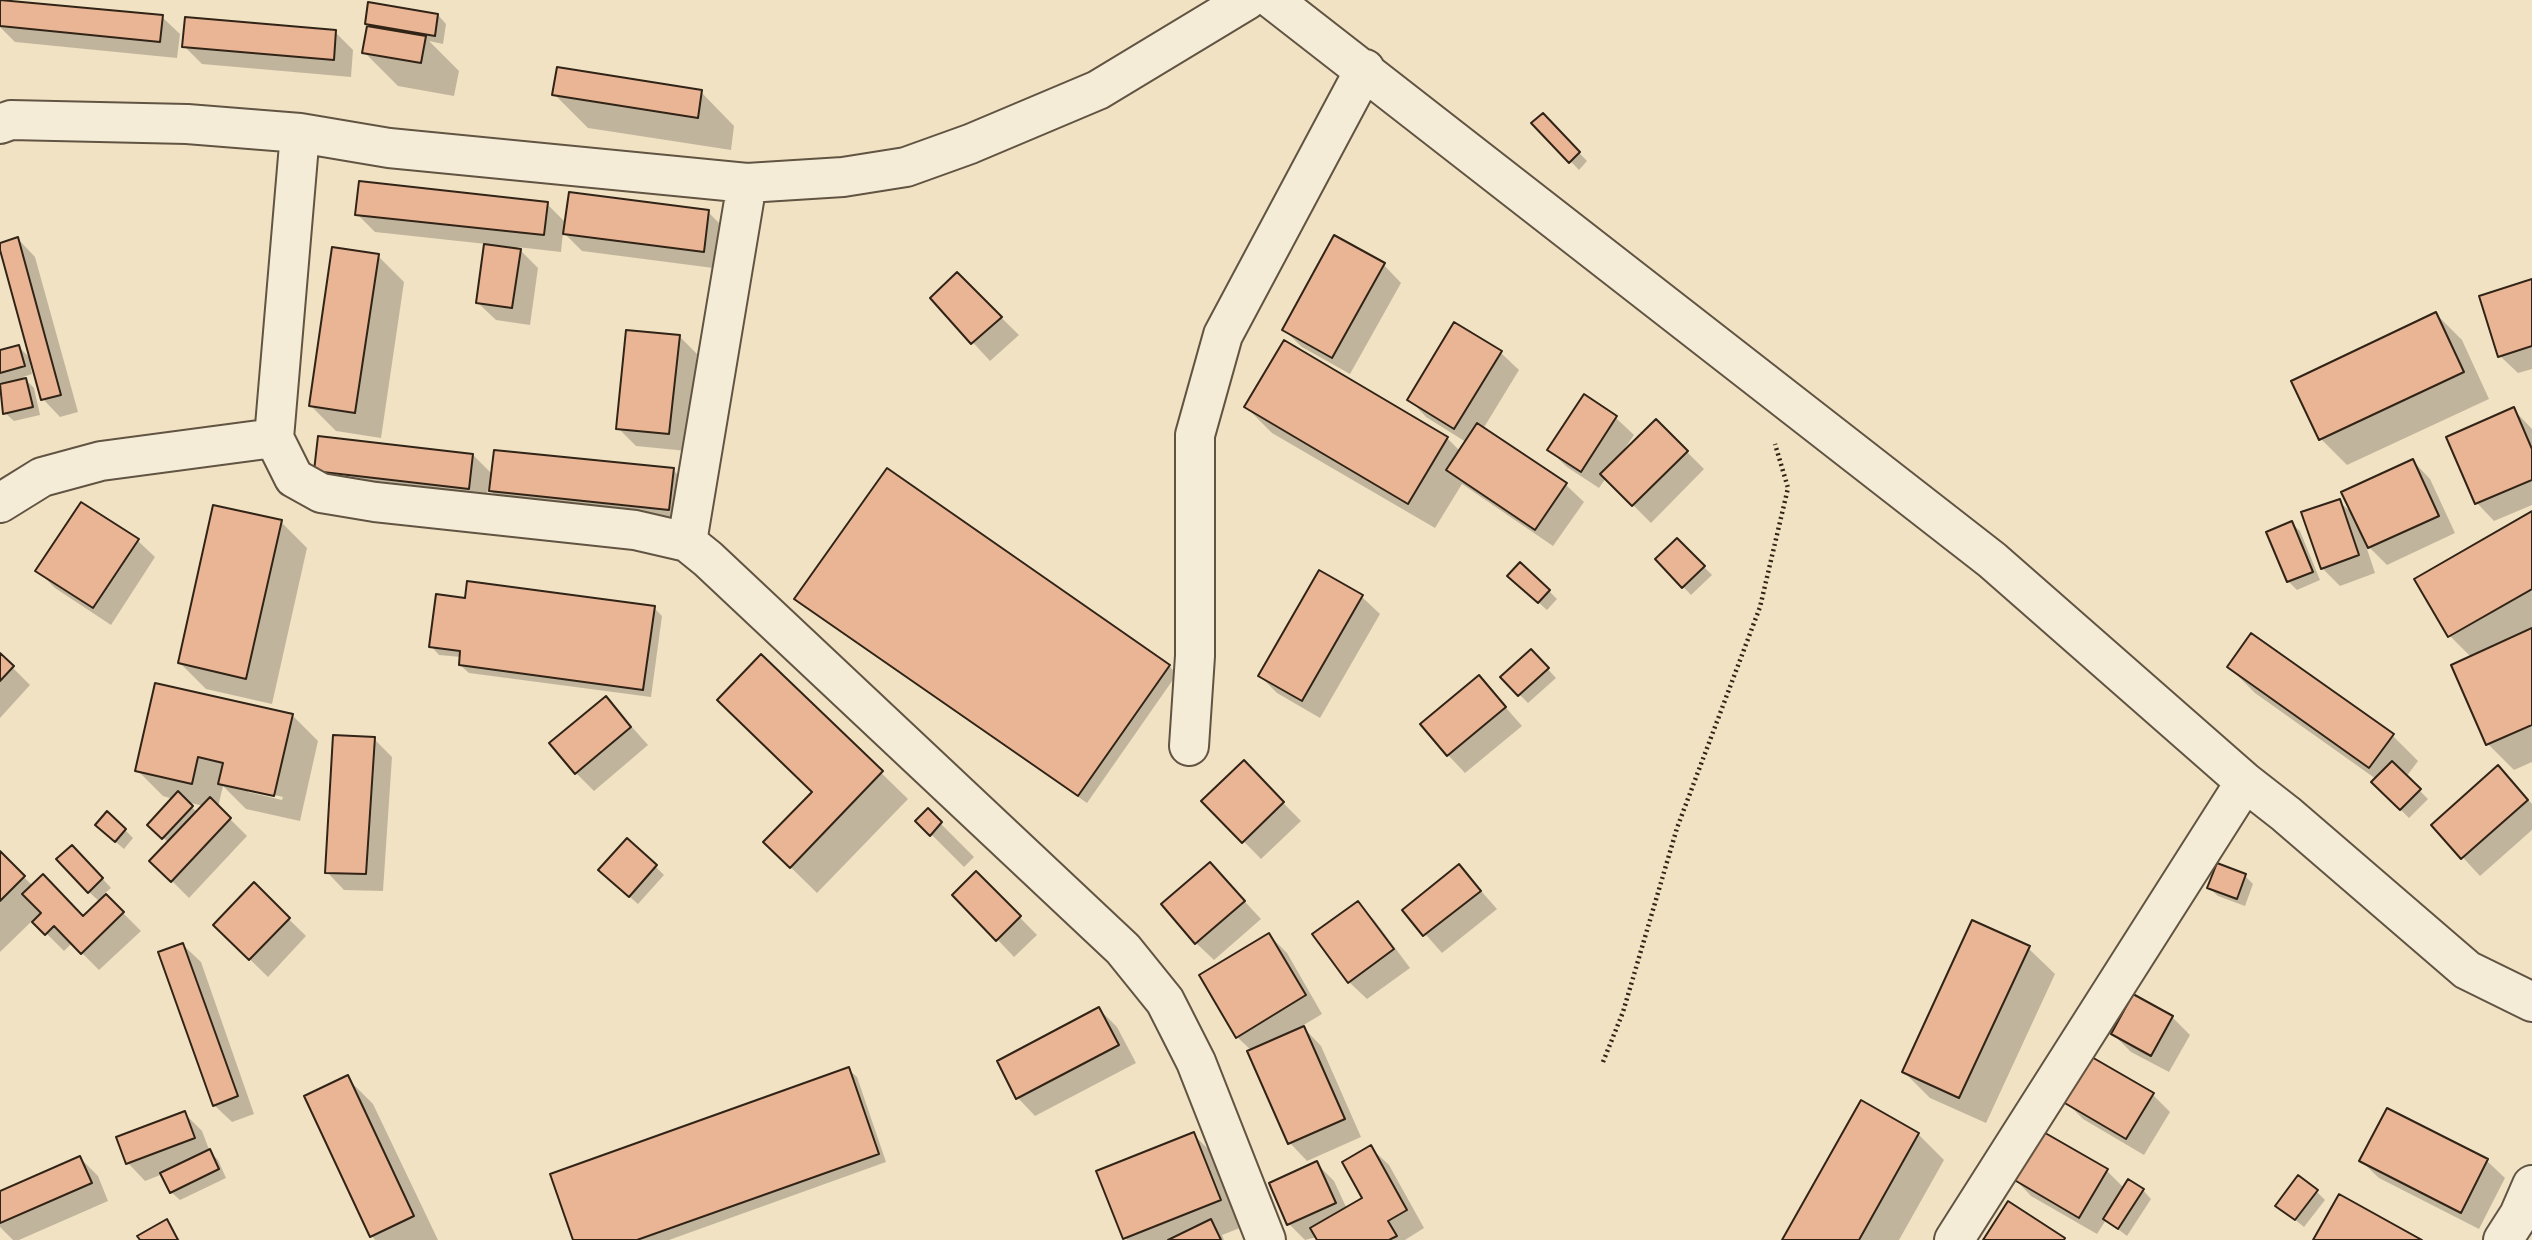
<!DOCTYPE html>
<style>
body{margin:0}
canvas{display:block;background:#f0e2c3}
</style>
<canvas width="2532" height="1240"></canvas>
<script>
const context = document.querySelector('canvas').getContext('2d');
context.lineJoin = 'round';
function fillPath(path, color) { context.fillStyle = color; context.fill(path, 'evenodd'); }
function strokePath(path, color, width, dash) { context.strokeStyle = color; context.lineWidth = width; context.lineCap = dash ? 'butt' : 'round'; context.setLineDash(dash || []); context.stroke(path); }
const shadow = new Path2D(`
 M0,0l162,17 18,17 -3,24 -162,-16 -15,-15z
 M438,15l8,9 -3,20 -14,-3 30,30 -5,25 -56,-10 -34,-34 5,-26 -2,-2z
 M335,32l18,18 -2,27 -149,-13 -18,-18z
 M701,92l33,34 -3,24 -143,-22 -34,-34z
 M1543,115l44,46 -8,9 -45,-47z
 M547,204l19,19 142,-11 18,18 -5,39 -139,-18 -19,-19 -2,20 -44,-5 21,21 -8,57 -34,-5 -18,-17 8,-59 -111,-12 -18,-18z
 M18,239l17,18 43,155 -18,5 -17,-18 -10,-36 -3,1 2,10 -9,3 11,11 6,27 -26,6 -9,-8 -5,-25v-3h3l-3,-3v-30l19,-5 13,13z
 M378,256l26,26 -23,156 -45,-7 -26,-26z
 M1384,265l17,18 -51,91 -48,-27 -18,-17z
 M957,274l62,61 -29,26 -58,-63z
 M2532,281v88l-14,4 -18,-17z
 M2436,314l26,26 27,59 -142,66 -26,-26z
 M1455,324l46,29 18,17 -36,59 83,56 18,17 -31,44 -91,-62 -27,44 -163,-95 -26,-26 201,31 13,13 6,-9 -40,-25 -17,-18z
 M679,336l18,18 -10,97 -51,-5 -18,-18z
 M1584,396l32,22 18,17 -11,16 33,-30 48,48 -53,54 -45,-45 -7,10 -32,-21 -18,-17z
 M2513,409l19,20v76l-38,16 -17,-18 -29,-65z
 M473,455l20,20 180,-5 26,26 -4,39 -178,-18 -29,-29 -2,18 -152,-18 -18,-18z
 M2413,461l17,18 25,54 -68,32 -22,-22 10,30 -35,13 -18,-18 17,-67 15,14z
 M2532,513v249l-18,8 -26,-26 -17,-87 -21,-21 -33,-56z
 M281,522l26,26 -35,156 -66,-15 -26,-26z
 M2291,523l9,8 20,49 -23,10 -9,-9z
 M137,540l18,17 -44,68 -56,-37 -17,-17z
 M1677,540l35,35 -21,20 -34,-36z
 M1320,572l42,25 18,17 -60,104 -43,-25 -17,-17z
 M1518,584l31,7 8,8 -10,11z
 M797,599l372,67 8,8 -90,129 -282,-196z
 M467,600l187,8 8,8 -11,81 -182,-24 -9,-8 1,-8 -22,-2 -8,-9z
 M1531,651l25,27 -28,25 -26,-26z
 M0,655l30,30 -30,33z
 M762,657l146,142 -91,94 -52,-51 49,-50z
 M2229,667l163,68 26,26 -12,16 22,22 -19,19 -36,-36 3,-3 -121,-86z
 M1479,677l43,49 -57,47 -17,-18z
 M606,698l42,47 -54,46 -18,-18z
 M292,715l26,26 -18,80 -54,-12 -23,-23 -5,21 29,29 -58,62 -37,-37 17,-18 -20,-18 24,-26 -10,-3 -26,-26zM248,789l35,8 -1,3 -34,-8zM186,802l18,4 -6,7z
 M374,739l18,18 -9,134 -39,-1 -17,-18z
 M1244,763l57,58 -40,38 -57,-58z
 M2515,785l17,19v26l-52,46 -47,-51z
 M928,811l46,46 -10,10 -46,-46z
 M125,830l8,8 -9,11 -19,-16z
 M0,854l33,32 50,32 17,-16 -11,-10 -8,-37 30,33 -7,6 37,37 -42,39 -27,-27 -8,8 -31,-31 -33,32z
 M1210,864l51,55 -47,41 -18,-17z
 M655,866l9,9 -26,29 -29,-25z
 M1459,866l38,43 -55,44 -38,-43z
 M976,873l61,62 -23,22 -17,-18z
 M2245,876l8,8 -8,22 -27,-10 -9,-8z
 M254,885l52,51 -38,41 -53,-52z
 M1358,903l17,18 35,47 -43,31 -18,-17z
 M1269,935l18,18 35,61 -20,12 19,20 40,91 -54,24 -17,-18 -38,-92 -15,-14z
 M183,945l18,17 53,152 -22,8 -18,-17z
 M2028,948l27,26 -69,149 -56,-25 -26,-26z
 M1099,1009l18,18 19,36 -101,53 -17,-18 -19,-36z
 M2172,1017l18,18 -21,37 -38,-20 -18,-18z
 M848,1069l9,8 29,85 -217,78h-94z
 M347,1078l26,26 65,136h-63l-3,-4z
 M2152,1094l18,18 -26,43 -61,-36 -18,-18z
 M1862,1102l56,32 26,26 -45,80h-115z
 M2387,1110l100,51 18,17 -26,51 -100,-51 -18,-17z
 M184,1113l18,18 8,21 8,8 8,18 -46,22 -9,-8 -8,-18 -18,7 -17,-18z
 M1193,1134l26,26 26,66 -23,9 2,5h-97l-28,-68z
 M1371,1148l18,17 35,63 -19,12h-86l-2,-3 -12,3 -16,-16 27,-61 18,18 13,28 18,-10z
 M80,1158l18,18 10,25 -89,39h-6l-13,-13v-34z
 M2107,1171l17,17 19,2 8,9 -24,37 -21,-16 -9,14 -66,-38 -17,-18z
 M2316,1191l9,9 -21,27 -27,-22z
 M166,1222l14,18h-38z`);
const building = new Path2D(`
 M0,0l163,15 -3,27 -160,-16z
 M368,2l70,12 -3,22 -70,-12z
 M185,17l151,13 -2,30 -152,-13z
 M367,26l59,10 -5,27 -59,-10z
 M557,67l145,23 -4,28 -146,-23z
 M1543,113l37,39 -11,11 -38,-40z
 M359,181l189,21 -4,33 -189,-20z
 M569,192l140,18 -5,42 -141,-18z
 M1334,235l51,28 -53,95 -50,-28z
 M18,237l43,158 -20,5 -41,-150v-7z
 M484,244l37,5 -9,59 -36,-5z
 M332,247l47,7 -24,159 -46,-7z
 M957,272l45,45 -31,27 -41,-46z
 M2532,279v67l-34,11 -19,-61z
 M2436,312l28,60 -145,68 -28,-59z
 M1454,322l48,29 -48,78 -47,-29z
 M626,330l54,5 -11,99 -53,-5z
 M1284,340l164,97 -40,67 -164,-97z
 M19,345l6,21 -25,7v-23z
 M26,378l7,29 -30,7 -3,-30z
 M1584,394l33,22 -36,56 -34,-22z
 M2514,407l18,42v31l-57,24 -29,-67z
 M1656,419l32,32 -56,55 -32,-32z
 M1477,423l90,60 -32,47 -89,-60z
 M318,436l155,18 -4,35 -155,-18z
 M494,450l180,18 -5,42 -180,-19z
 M2413,459l26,57 -71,32 -27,-56z
 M887,468l283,197 -92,131 -284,-197z
 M2340,499l19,56 -38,14 -20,-57z
 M81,502l58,37 -46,69 -58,-37z
 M213,505l69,15 -36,159 -68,-16z
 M2532,511v78l-84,48 -34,-58z
 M2292,521l21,51 -26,10 -21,-50z
 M1677,538l28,28 -23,22 -27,-29z
 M1520,562l30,28 -12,13 -31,-27z
 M1319,570l44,25 -61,106 -44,-25z
 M467,581l188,25 -12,84 -184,-25 1,-14 -31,-4 7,-53 29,4z
 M2532,628v97l-46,20 -35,-80z
 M2251,633l143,101 -25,34 -142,-101z
 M1531,649l18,19 -31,28 -18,-19z
 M0,653l14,13 -14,15z
 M761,654l122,117 -93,97 -27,-26 49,-50 -95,-92z
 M1479,675l27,32 -59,49 -27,-32z
 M155,683l138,31 -19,82 -56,-12 5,-21 -25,-6 -6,27 -57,-13z
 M606,696l25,31 -56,47 -26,-31z
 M333,735l42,2 -9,137 -41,-1z
 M1244,760l40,42 -42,41 -41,-42z
 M2392,761l29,28 -21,21 -29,-28z
 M2498,765l30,35 -67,59 -30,-34z
 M178,791l15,15 -31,33 -15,-14z
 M210,797l21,21 -60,64 -22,-21z
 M928,808l14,14 -12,14 -15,-15z
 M107,811l19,18 -11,13 -20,-17z
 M627,838l30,27 -28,32 -31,-27z
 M72,845l31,33 -15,15 -32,-34z
 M0,851l25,25 -25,25z
 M1210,862l35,39 -50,43 -34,-40z
 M2217,863l29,11 -9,25 -30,-11z
 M1459,864l22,27 -58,45 -21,-26z
 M976,871l45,45 -25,25 -44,-46z
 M43,874l40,42 23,-22 18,18 -43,42 -27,-28 -9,9 -13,-13 9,-9 -19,-19z
 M254,882l36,36 -41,42 -36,-35z
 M1358,901l36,48 -46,34 -36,-49z
 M1972,920l58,26 -71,152 -57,-26z
 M1269,933l37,62 -70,43 -37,-63z
 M183,943l55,153 -25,10 -55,-154z
 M2133,994l40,22 -22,40 -40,-22z
 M1099,1007l20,38 -103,54 -19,-38z
 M1304,1026l41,93 -57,25 -41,-93z
 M2090,1056l64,37 -28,46 -63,-37z
 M849,1067l30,87 -242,86h-64l-23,-66z
 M348,1075l66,141 -44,21 -66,-141z
 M1861,1100l58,33 -60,107h-77z
 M2387,1108l101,51 -27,54 -102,-52z
 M185,1111l10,27 -69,26 -10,-27z
 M2040,1130l68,39 -29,49 -68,-40z
 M1194,1132l27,68 -98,39 -27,-68z
 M1371,1145l36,65 -19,11 9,15 -8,4h-72l-7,-12 52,-30 -20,-36z
 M210,1149l9,20 -49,24 -10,-20z
 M80,1156l12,27 -92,40v-32z
 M1317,1161l19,42 -49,22 -18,-42z
 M2298,1175l20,15 -23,30 -20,-14z
 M2128,1179l16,10 -26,40 -15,-10z
 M2339,1194l83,46h-109z
 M2008,1201l57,37 -1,2h-81z
 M167,1219l11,21h-38l-3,-4z
 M1211,1219l10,21h-53z`);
const path = new Path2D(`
 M1603,1062l20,-50 54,-184 83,-221 28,-119 -13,-44`);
const minor = new Path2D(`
 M1273,0l719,560 253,222 41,32 181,156 65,32
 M0,124l11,-4 176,4 113,9 89,15 358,35 96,-6 63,-10 64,-23 128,-54 149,-90
 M300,133l-26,305 20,40 27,15 54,9 260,28 52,12 21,17 415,390 42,52 31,61 70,178
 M0,503l42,-26 59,-16 173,-23
 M687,542l60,-359
 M1189,746l6,-90v-221l28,-100 142,-266
 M1954,1240l291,-458
 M2503,1240l16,-25 13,-30`);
fillPath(shadow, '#0003');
fillPath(building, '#e9b595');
strokePath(building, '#312417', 2);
strokePath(minor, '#615442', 42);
strokePath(path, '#312417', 4.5, [2, 3.5]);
strokePath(minor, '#f5ecd8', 38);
</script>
